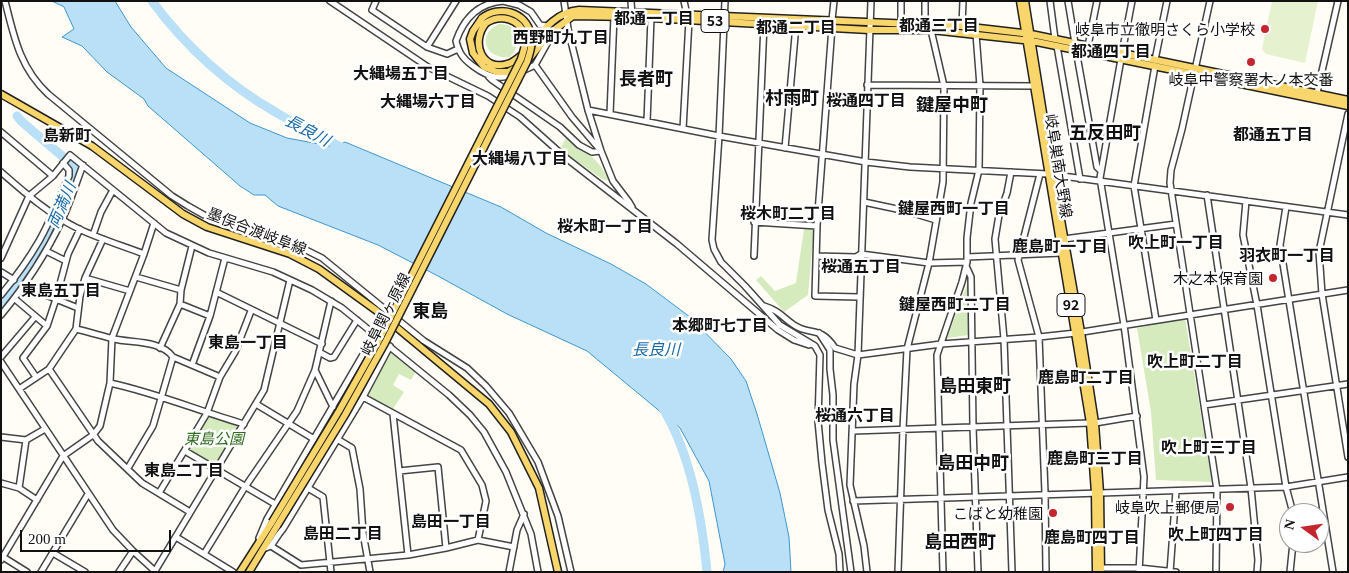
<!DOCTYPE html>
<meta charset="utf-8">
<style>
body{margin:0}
#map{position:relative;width:1349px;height:573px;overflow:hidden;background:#fffdf5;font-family:Georgia,serif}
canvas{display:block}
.frame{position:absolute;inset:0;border:2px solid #111;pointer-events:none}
.north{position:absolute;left:1279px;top:503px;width:50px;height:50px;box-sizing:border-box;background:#fff;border:1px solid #a0a0a0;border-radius:50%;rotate:284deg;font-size:14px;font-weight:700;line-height:20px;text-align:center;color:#111}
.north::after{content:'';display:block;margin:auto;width:18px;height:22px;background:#c4262e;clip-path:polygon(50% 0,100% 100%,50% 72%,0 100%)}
.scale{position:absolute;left:20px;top:530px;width:151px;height:22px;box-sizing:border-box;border:2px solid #111;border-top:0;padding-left:6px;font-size:15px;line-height:18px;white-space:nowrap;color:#111;-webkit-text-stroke:4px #fff;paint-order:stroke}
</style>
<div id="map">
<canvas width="1349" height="573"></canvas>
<div class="frame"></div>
<div class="north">N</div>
<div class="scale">200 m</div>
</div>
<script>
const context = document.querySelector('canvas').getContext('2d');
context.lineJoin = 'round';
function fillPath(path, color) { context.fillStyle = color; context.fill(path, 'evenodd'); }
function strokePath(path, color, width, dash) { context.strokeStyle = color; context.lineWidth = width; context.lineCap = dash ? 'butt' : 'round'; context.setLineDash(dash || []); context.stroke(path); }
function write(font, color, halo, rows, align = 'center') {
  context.font = font + ' Georgia,"Noto Sans JP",serif'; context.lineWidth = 5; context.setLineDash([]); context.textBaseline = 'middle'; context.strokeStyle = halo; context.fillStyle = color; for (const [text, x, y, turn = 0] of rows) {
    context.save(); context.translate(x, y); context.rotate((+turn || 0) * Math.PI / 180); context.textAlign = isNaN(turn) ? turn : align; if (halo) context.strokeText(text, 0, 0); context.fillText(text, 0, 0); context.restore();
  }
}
const green = new Path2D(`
 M499,24c22,0 23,20 11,33 -25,3 -34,-23 -11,-33z
 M566,138c22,15 31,19 44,43l-8,-2 -42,-30z
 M814,228l-6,67 -24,17 -28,-32 5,-4 14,15 21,-8 8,-54z
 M969,279v56l-22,3z
 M1185,318l27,164 -56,-2 -5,-68 -14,-84z
 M391,352h2l22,17v4l-4,7 -12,-6 -6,11 11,7 -11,17 -2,1 -24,-13v-2z
 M209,416l29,9 1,2 -23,39h-3l-25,-16z`);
const pitch = new Path2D(`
 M1272,1h46l-13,62 -39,-9 -4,-5z`);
const water = new Path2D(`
 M52,1h63l16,26 35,41 84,55 37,15 48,9 10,-5 156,65 45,26 65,31 35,20 44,33 41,42 15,22 11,33 23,79 9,44 2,35h-68l2,-8 -16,-83 -29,-53 -93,-77 -80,-37 -69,-38 -60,-31 -100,-39 -13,-11h-11l-14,-9 -92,-80 -4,-7 -37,-27 -25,-26 -20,-9 12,-8 -10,-22z`);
const river = new Path2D(`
 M152,1c34,46 76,84 125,112 23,14 48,25 71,38
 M1,305c31,-40 59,-83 74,-132l-2,-7 -4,-4 -48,-41 -4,-5
 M662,407c29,46 40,112 45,165`);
const minor = new Path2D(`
 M5,1c9,36 15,67 43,93l124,102 16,10 16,9 94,31 24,12 102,83 43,27 19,18 23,27 29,49 20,54 13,56
 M330,1l98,66 60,29 32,21 46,41 111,86 101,86 16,10 15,5
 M376,1l-4,9 55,37 20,7 11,-5
 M503,1c-24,2 -39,17 -47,40 3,12 7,18 17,25 25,19 36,11 62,-1l37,52 29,34
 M503,1l16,4 12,7 9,13 7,1
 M564,1l4,28 20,81 13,41 12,30 16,21 3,5
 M631,1l1,15
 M684,1l3,14
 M725,1l-6,135 -7,104 2,9 7,13 24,24 35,39 35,21 5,9 -2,66 4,42 6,47 11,44 1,18
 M1050,1l5,38
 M1068,1l7,42
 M1210,1l-28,128 -11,41 -1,13 47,307 -1,82
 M832,20l2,-19
 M901,22v-21
 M925,24v-23
 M962,26l1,-25
 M832,27l-15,199 -2,70 44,1
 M1057,46l23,133
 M1088,46l9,-45
 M427,47l29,-46
 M1076,50l21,117 4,4
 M1122,53l10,-52
 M1121,59l-21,119 24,147 20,152 -5,95
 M1155,60l12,-59
 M535,65l14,-25 1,-6
 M1155,66l-21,120 22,134
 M489,77l3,3 68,47 19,18 13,7 9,-1
 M867,85l167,1
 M1317,93l21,-92
 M588,110l131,26 147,26 44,5 138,7 300,41
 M610,114l4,-98
 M1348,114l-29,138 3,42 26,163
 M647,122l4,-104
 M683,129l6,-109
 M1,132l52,44
 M785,148l11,-123
 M1,172c24,21 49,43 78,57 21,10 44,17 65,25
 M1011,172l-4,21 -8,22 -4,24 9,100 8,233
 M1040,174l-22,86 21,77 6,156 1,79
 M1207,195l44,293 7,72 -1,12
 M1246,201l-3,34 14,70 29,182 7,26
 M864,202l42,9 30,9
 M1286,207l-6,38 53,327
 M754,222l63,4
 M93,235l8,-23 12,-22
 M1064,239l112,-15
 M46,251l20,10
 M754,256l10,-232
 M816,256l40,1 5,-3 68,9 38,-1
 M967,257l94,-4
 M1,258l28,-62 24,-20 17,-21 96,78 43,20 64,19 39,18 30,18 107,87 21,20 14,17 22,40 25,62 7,38
 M966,266l5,11 2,150 5,145
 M1,272l13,8
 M136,277l45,13
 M85,278l45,13
 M24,286l54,22
 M216,292l106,52
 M1,295c14,-17 27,-35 38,-54 12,-21 20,-43 30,-65v-6l-6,-7
 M15,299l32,27
 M180,304l30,12
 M764,306c16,5 18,11 30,19 16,11 26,0 41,23l23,7 83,-11 98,-7 37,-4 272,-43
 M1,315c24,-29 45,-61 61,-95 8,-17 14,-37 21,-55
 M76,329c13,3 26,7 38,10 18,4 47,1 59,18l47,20
 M819,333l11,17v19l3,26v45l18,132
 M160,348l20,-44 1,-14 11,-44
 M319,352l11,6 4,-1 23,-37
 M1,357l34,-40
 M1,362l112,168 20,21 23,21
 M192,365l18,-49 15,-58
 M49,369l49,72 44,42 48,29
 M315,370l18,37
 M36,377l-13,-19 24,-32 9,-27 12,-45 12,-25
 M110,383c46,10 89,28 134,41
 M19,389l30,-20 27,-40 4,-33 5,-18 18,-39
 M363,397l98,53 21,35 4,16 -8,39
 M256,404l58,35
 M1204,405l144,-21
 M393,414l15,141
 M1095,423l42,-7
 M853,431l237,-8
 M1,437l25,3
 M337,439l15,9 8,41 3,44 7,39
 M185,451l90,53
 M128,468l25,-42 20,-69
 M399,471l39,-4 8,81
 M1,483l18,5
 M308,488l15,9 8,75
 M159,493l48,-80 13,-36 15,-25 16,-41
 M37,500l-18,-12 7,-48 19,-11
 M853,501l433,-14 62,-10
 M176,537l57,35
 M259,538l8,-19 108,-185
 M271,546l8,-12 4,-5 80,-132 27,-51
 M263,549l8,-3 30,19 107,-10 38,-7 32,-8 36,7
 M53,553l32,19
 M204,554l41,-67 52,-76 18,-41 16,-69
 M3,557l24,15
 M1,560l62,-104 30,-21 7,-9 10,-43 2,-45 32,-84 10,-31
 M1099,568h40l37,4
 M155,571l109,-181 26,-110
 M41,572l47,-78
 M119,572l14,-21
 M509,572l8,-42 7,-16
 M867,572l-3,-26 -14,-61 4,-101 4,-29 13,-354
 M898,572l5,-143 4,-80 22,-86 14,-81 1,-96 -13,-56
 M943,572l-6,-217 25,-73 5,-20v-24l4,-35 8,-33 1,-84 -4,-52
 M1170,572l6,-81
 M1290,572l3,-29`);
const major = new Path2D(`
 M1020,1l70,422 5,70 1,79
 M1025,1l28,174 28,157 14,91 5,70 1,79
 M482,18l-9,13 -3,8 3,14 11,14 13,5h11l10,-6 12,-8 20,-25 23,-17 59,1 237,13h62l101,11 316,65
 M486,23c-16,19 -4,49 21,41 6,-1 12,-7 17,-11
 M530,46c14,-17 27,-34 49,-36l383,16 69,8 317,66
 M1,94l91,52 91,68 24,13 83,27 29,15 58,42 112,93 22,28 28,56 19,84
 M240,572l32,-50
 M249,572l28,-46`);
const majorBridge = new Path2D(`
 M272,522l67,-111 40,-71 142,-281c2,-7 6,-16 4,-23 -5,-18 -25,-22 -39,-13
 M277,526l68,-111 40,-72 142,-281c3,-9 6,-18 4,-27 -5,-24 -32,-30 -49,-17`);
const markers = [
 [1265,29,5,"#c4262e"],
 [1251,62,5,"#c4262e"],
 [1273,278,5,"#c4262e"],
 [1230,507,5,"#c4262e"],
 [1053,513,5,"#c4262e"]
];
const shields = [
 [715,21,28],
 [1071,305,28]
];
const shieldNames = [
 ["53",715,21],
 ["92",1071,305]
];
const poiNames = [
 ["岐阜市立徹明さくら小学校",1255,29],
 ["岐阜中警察署木ノ本交番",1251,79,"center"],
 ["木之本保育園",1263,278],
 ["岐阜吹上郵便局",1220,507],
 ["こばと幼稚園",1043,513]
];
const streetNames = [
 ["岐阜巣南大野線",1059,166,81],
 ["墨俣合渡岐阜線",257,231,21],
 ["岐阜関ヶ原線",385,314,-63]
];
const parkNames = [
 ["東島公園",214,438]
];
const neighbourhoodNames = [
 ["都通一丁目",654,18],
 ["都通三丁目",939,25],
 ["都通二丁目",796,27],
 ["西野町九丁目",561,37],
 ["都通四丁目",1111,51],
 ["大縄場五丁目",401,73],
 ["桜通四丁目",866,100],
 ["大縄場六丁目",428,101],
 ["都通五丁目",1273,134],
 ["島新町",67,135],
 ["大縄場八丁目",520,158],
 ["鍵屋西町一丁目",954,208],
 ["桜木町二丁目",788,213],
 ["桜木町一丁目",605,226],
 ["吹上町一丁目",1176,242],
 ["鹿島町一丁目",1060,246],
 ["羽衣町一丁目",1287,255],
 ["桜通五丁目",861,266],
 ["東島五丁目",61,290],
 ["鍵屋西町二丁目",955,304],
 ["本郷町七丁目",720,325],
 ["東島一丁目",248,342],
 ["吹上町二丁目",1195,361],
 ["鹿島町二丁目",1086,377],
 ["桜通六丁目",855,415],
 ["吹上町三丁目",1209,447],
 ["鹿島町三丁目",1095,458],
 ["東島二丁目",184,470],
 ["島田一丁目",451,521],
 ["島田二丁目",343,533],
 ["吹上町四丁目",1216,534],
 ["鹿島町四丁目",1092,537]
];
const waterNames = [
 ["長良川",308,130,28],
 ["両満川",61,205,-67],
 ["長良川",656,349]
];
const quarterNames = [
 ["長者町",646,78],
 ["村雨町",792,97],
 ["鍵屋中町",952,104],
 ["五反田町",1105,132],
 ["東島",430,310],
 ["島田東町",975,385],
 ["島田中町",973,462],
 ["島田西町",960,541]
];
fillPath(green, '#d5ebbd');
fillPath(pitch, '#e6f2cf');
fillPath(water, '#b9e0f7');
strokePath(water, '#3f96cf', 1);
strokePath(river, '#b9e0f7', 9);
strokePath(minor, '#444', 8);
strokePath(major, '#222', 9);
strokePath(minor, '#fff', 5);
strokePath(major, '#f9d66b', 6);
strokePath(majorBridge, '#222', 9, []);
strokePath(majorBridge, '#f9d66b', 6);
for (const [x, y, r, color] of markers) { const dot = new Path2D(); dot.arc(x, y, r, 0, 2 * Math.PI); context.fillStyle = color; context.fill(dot); strokePath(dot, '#fff', 2); }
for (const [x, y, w] of shields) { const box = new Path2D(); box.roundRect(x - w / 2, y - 11.5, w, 23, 4); context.fillStyle = '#fff'; context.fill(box); strokePath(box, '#111', 1); }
write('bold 14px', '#111', null, shieldNames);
write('15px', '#111', '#fff', poiNames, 'right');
write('15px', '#111', '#fff', streetNames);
write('italic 15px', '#2f6b1f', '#fff', parkNames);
write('bold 16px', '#111', '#fff', neighbourhoodNames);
write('italic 16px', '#1768a6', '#fff', waterNames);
write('bold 18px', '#111', '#fff', quarterNames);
</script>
